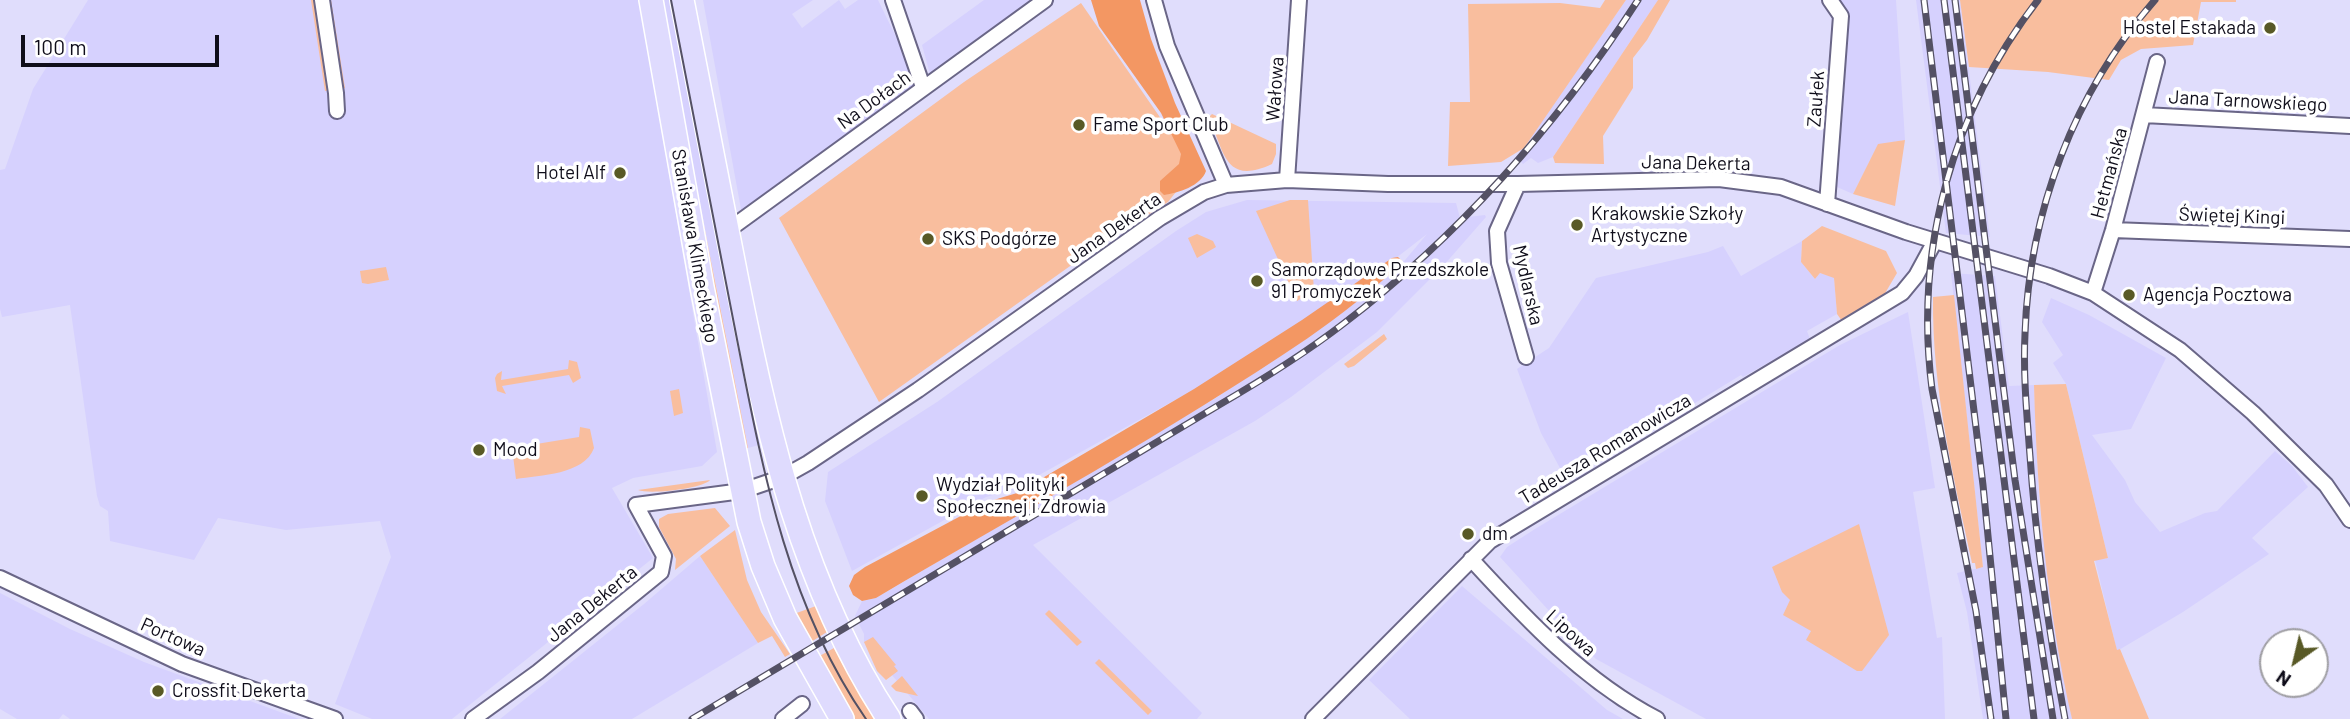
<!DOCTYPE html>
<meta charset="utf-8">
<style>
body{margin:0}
#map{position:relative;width:2350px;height:719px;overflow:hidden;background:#e0ddfc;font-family:Barlow,sans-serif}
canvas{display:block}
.north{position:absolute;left:2259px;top:628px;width:70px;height:70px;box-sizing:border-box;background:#fff;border:2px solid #9f9ea3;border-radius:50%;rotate:214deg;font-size:19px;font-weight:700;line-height:28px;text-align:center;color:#0f0d1a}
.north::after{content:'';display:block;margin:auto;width:24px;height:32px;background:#585926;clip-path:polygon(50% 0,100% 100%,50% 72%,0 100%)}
.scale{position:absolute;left:21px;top:35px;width:198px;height:32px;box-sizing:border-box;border:4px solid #0f0d1a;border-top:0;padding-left:9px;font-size:21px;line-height:24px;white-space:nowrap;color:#0f0d1a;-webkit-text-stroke:5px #fff;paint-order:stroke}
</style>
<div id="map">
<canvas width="2350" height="719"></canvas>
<div class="north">N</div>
<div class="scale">100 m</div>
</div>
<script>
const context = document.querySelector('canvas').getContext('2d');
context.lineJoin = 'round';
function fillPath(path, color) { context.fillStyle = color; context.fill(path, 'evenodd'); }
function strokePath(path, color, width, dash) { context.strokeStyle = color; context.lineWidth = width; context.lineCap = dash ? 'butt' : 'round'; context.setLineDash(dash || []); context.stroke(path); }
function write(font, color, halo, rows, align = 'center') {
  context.font = font + ' Barlow,sans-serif'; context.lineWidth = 7; context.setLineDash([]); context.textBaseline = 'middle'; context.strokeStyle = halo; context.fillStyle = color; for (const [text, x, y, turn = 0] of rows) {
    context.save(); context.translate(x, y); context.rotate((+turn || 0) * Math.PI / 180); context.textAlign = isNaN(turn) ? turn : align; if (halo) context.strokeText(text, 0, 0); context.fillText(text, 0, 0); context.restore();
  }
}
const built = new Path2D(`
 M88,0h551l78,452 -15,14 -69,12 -21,10 41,70 -201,161h-80l-37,-15 56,-147 -11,-36 -94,9 -68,-12 -24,42 -84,-19 -2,-30 -8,-5 -3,-10 -27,-191 -68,12 -2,-8v-139l5,-1 28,-80z
 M660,0h14l88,444 -14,4z
 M703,0h110l-21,14 10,14 37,-28 6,9 13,-9h20l21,43 16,44 -173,128z
 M984,0h50l-104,74 -8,-29z
 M1626,0h32l-105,157 -15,6 -7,-5 -8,6 -7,-7z
 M1840,0h56l9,140 -27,5 -25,49 -16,-7 11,-174z
 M1916,0h44l30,237 -44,-4z
 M1247,200l209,3 4,15 25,-3 1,2 -42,48 -67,67 -86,65 -36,24 -222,124 169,168 -5,6h-268l-65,-77v-8l-9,-18 7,-15 14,-3 340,-200 141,-97 43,-35 27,-32 -111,86 -83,48 -221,122 -26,7 -134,74 -27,-70 3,-29 109,-70 239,-171 30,-19z
 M1802,241l-1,21 14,17 5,-6 14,4 3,37 -30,17 3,8 -67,38 -2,-2 -174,106 -26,-48 -24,-64 32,-21 47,-70 112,-26 15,-6 18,30z
 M1951,273l44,3 14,110 25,-1 5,114 12,106 21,114h-89l-16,-107 -10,-39 26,-6z
 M2051,298l38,17 77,43 -35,71 -39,6 33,45 10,22 25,30 45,-19 12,-2 58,-60 17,15 16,21 -56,51 17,16 -86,58 -66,39 -22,-91 13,-2 -42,-174 -13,-21 10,-8 -21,-33z
 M1908,312l27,176 -22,4 24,146 5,-1 3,82h-239l-110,-60 -14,-12 -82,-90 7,-10 28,-18 255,-154 50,-30z
 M700,556l58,87 -126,76h-132l144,-115z
 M1462,586l145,124 16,9h-213l-41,-39z
 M0,593l70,36 74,33 155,57h-229l-7,-5 -4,5h-42l-17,-10z`);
const green = new Path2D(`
 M311,0h5l14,90 -5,1z
 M326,0h5l14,88 -5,1z
 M1605,0h21l-102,148 -23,14 -53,4 2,-64h20l-2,-98 92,-1 40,5z
 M1658,0h12l-23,40 -14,18v30l-30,48 1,28 -49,-1 -2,-6z
 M1960,0h276v2h-35l-8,43 -52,4 -20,11 -12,20 -61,-8 -79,-5z
 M1081,3l114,165 -27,34 -88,57 -201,143 -100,-184 185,-136z
 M668,44l80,404 -3,1 -43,-205z
 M1212,114l64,30v10l-4,10c-47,22 -48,-12 -63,-47z
 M1905,140l-10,66 -42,-12 25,-50z
 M1290,200h18l6,91 -17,10 -41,-90z
 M1822,226l64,25 11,22 -13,22 -42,26 -5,-7 -3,-36 -14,-5 -5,6 -14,-17 1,-21z
 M1197,234l16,7 3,6 -19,11 -9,-20z
 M386,267l3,13 -21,4 -6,-1 -2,-12z
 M1954,295l29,272 -7,2 -1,-6h-3c-19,-90 -40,-172 -39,-266z
 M1384,334l3,5 -33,27 -6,2 -4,-4z
 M569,360l8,2 4,16 -8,5 -4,-8 -67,11 4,8 -9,-3 -2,-13 2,-4 5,-3 -1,9 67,-11z
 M2066,384l42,174 -14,3 23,89 3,-1 29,70h-77c-25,-110 -35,-222 -38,-334z
 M679,389l4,24 -9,3 -4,-25z
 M580,427l10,2 4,19c-10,27 -54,27 -78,31l-4,-31 67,-11z
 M710,480c-6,8 -59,15 -72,10z
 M715,508l15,18 -55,44 1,-11 -17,-32v-8l9,-5z
 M1859,524l30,111 -27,36h-5l-51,-31 5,-9 -28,-16 7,-15 -8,-8 -10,-25z
 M735,530l12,50 14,32 29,42 -5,3 -13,-21 -14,7 -58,-87z
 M816,606l11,26 -21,13 -15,-30z
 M1049,610l33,32 -5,4 -32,-32z
 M873,637l23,28 -2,1 4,5 -12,9 -9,-9 -13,-29z
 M834,648l11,21 34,50h-27l-38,-60z
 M1099,659l53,52 -4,4 -53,-52z
 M902,676l16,20 -22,-5 -5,-5z`);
const forest = new Path2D(`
 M1091,0h49l11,39 24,64 31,68c-5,15 -28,22 -42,24l-4,-4v-10l19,-17 2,-10 -20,-41 -62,-87z
 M1398,257l4,4 -2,5c-30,25 -60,50 -92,72 -139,94 -288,175 -432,260l-14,3 -9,-6 -4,-9 5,-11 11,-8 122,-65 30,-9 177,-104 108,-69 90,-62z`);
const street = new Path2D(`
 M322,0l14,93 1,18
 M893,0l30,87
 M1154,0l13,46 59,139
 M2144,115l206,11
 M1287,180l12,-180
 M1518,184l-21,47 2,32 27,94
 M1827,204l14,-188 -11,-16
 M2113,230l237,9
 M727,231l318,-231
 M2093,293l20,-63 44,-168
 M1471,559c56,61 113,122 186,160
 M0,578l182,86 153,55
 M910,711l6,8
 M473,719l65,-47 123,-100 3,-16 -28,-51 106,-14 41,-14 25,-14 110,-73 242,-172 44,-26 22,-7 61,-5 101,4h130l201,-5 62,8 125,45 143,44 44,17 87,57 73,63 73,72 24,35
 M783,719l19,-15
 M1313,719l177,-178 412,-248 14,-17 19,-35`);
const primary = new Path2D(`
 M651,0l51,287 47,235 14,44 22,52 57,101
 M682,0c19,94 36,188 55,281 30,152 66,307 152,438`);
const tram = new Path2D(`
 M671,0c21,108 42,216 63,324 27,137 51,278 132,395`);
const rail = new Path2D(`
 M1924,0l59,485 23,234
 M1944,0l90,719
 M1955,0l60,480 38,239
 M692,719l527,-314c43,-25 85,-51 124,-81 118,-90 215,-200 295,-324
 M1991,719l-15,-108 -44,-222c-18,-140 20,-278 106,-389
 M2065,719c-16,-87 -29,-174 -35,-263 -3,-40 -7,-81 -5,-122 4,-122 49,-242 130,-334`);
const markers = [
 [2270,28,7,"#585926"],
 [1079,125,7,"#585926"],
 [620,173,7,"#585926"],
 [1577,225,7,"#585926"],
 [928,239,7,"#585926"],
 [1257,281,7,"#585926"],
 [2129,295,7,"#585926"],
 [479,450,7,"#585926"],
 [922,496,7,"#585926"],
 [1468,534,7,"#585926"],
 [158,691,7,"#585926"]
];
const poiNames = [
 ["Hostel Estakada",2256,28,"right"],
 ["Fame Sport Club",1093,125],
 ["Hotel Alf",606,173,"right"],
 ["Krakowskie Szkoły",1591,214],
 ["Artystyczne",1591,236],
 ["SKS Podgórze",942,239],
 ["Samorządowe Przedszkole",1271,270],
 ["91 Promyczek",1271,292],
 ["Agencja Pocztowa",2143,295],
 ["Mood",493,450],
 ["Wydział Polityki",936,485],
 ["Społecznej i Zdrowia",936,507],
 ["dm",1482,534],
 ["Crossfit Dekerta",172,691]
];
const streetNames = [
 ["Wałowa",1275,89,-86],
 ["Zaułek",1816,99,-86],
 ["Na Dołach",874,100,-36],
 ["Jana Tarnowskiego",2248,101,3],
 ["Jana Dekerta",1696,163,1],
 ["Hetmańska",2109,173,-75],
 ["Świętej Kingi",2232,216,2],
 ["Jana Dekerta",1114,228,-35],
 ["Stanisława Klimeckiego",695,246,80],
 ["Mydlarska",1528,285,77],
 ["Tadeusza Romanowicza",1605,449,-31],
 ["Jana Dekerta",592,604,-39],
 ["Lipowa",1571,633,42],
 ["Portowa",173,637,24]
];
fillPath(built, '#d6d1fe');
fillPath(green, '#f9be9e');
fillPath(forest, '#f39763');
strokePath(street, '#6a6687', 18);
strokePath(primary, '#fff', 26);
strokePath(street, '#fff', 14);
strokePath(primary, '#dfdbfe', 23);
strokePath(tram, '#545164', 2);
strokePath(rail, '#545164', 7);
strokePath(rail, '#fff', 4.5, [13]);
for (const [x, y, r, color] of markers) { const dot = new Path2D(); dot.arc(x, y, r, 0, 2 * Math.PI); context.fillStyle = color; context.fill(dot); strokePath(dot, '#fff', 2.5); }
write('19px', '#0f0d1a', '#fff', poiNames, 'left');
write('19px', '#0f0d1a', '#fff', streetNames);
</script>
